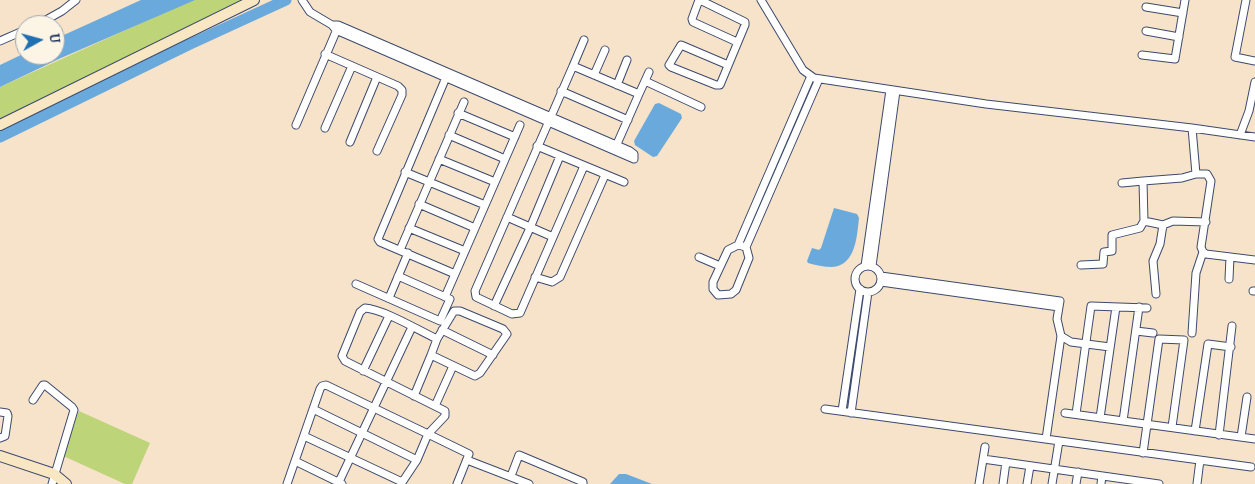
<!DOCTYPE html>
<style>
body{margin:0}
#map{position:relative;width:1255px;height:484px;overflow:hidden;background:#f6e3c9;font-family:Alegreya,serif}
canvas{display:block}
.north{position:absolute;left:15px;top:15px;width:50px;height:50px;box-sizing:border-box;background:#fcf5e5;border:1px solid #a2a6af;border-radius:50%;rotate:83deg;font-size:14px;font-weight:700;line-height:20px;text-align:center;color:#1b2f5e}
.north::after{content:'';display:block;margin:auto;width:18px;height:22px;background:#1f6fb2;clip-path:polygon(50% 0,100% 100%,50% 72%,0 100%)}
</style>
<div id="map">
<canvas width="1255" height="484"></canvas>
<div class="north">U</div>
</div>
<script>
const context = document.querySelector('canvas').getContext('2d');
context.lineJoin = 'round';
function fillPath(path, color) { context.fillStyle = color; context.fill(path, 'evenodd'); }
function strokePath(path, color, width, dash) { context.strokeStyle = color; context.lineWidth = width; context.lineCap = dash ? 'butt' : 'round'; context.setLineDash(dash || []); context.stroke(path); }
const green = new Path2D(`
 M192,0h65l-257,124v-37z
 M79,411l71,32 -18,41h-7l-66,-30z`);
const water = new Path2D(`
 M141,0h54l-134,58 -61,29v-22l25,-12v2h30v-16z
 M659,103l22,11 1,4 -25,38 -4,1 -18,-12 -1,-4 21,-37z
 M834,208l23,6 2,4c-2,17 -3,48 -27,49 -8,0 -17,-2 -24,-4l-1,-2 5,-13 7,2 2,-2z
 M619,474h7l26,10h-42z`);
const river = new Path2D(`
 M0,137l188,-92 98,-45`);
const street = new Path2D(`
 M302,0l8,12 22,13
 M699,0l-7,19 1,3 44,20
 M700,0l45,22v3l-25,60h-4l-45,-18 -2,-2 12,-20 47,20
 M761,0l42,70 11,8 172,26 206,24 63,9
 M1246,0l-11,57 20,4
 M1146,7l37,6
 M37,25l25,-14 14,-11
 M332,25h6l292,126 4,3v5l-298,-129z
 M1146,31l33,6
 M0,41l25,-11
 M325,54l73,32 4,4v5l-25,56
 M1142,55l33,4 10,-59
 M573,66l11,-26
 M447,75l-69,164 2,3 75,32
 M594,75l11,-25
 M645,81l56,26
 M617,85l10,-25
 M561,91l67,29
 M639,94l10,-22
 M458,113l57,24
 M296,125l42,-98
 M325,128l27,-62
 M1192,128l4,46h11l4,7 -10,66 2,5 3,2 49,6
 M449,135l56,24
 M1240,135l9,-24 6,-29
 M350,142l27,-65
 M537,146l87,36
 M439,159l56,23
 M584,166l-64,147 -8,1 -36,-17 -1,-6 98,-225 66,28 -22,50
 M405,172l80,33
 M1122,183l21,-2
 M419,204l56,24
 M507,217l46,20
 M1144,221l-1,-40 39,-3 14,-4
 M409,228l56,23
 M738,245l73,-169
 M738,245l8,2 3,11 -13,32 -5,4 -13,1 -5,-6v-7l15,-32z
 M746,247l73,-168
 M400,250l64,-148
 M699,257l21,9
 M1081,265l22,-1 1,-12 8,-1v-16l28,-7 4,-7 19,4 10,-4 33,1
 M865,266l25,-176
 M872,266l24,-175
 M855 279a13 13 0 1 1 26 0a13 13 0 1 1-26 0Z
 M881,276l179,25 -3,18 4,17 10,6 39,5
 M535,277l17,5 8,-5 45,-102
 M1229,279l1,-22
 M881,282l178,25
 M356,284l84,37 10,-22 -52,-23
 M1253,291h2
 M1156,294l-3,-33 7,-17 3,-19
 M445,297l75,-172
 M389,298l19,-45
 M494,306l36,-78 30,-72
 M454,311h6l43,18 4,5 -27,39 -5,3 -44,-21 6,-16z
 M442,330l51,25
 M1136,331l17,2
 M1192,333l4,-60 7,-21
 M437,339c-17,-8 -54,-30 -72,-31l-5,4 -18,44 3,5 100,50v5l-17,18 41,20 -12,30
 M363,371l26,-55
 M414,396l17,-41
 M33,400l10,-15h2l27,22 2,3 -22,74
 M435,406l18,-40
 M313,409l104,51
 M825,409l426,58
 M842,411l18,-122
 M0,412l7,1 1,3 -3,20 -5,2
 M851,413l17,-121
 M1065,413l190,26
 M1076,414l15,-108 56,2
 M1100,418l16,-111
 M1123,421l16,-114
 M1195,431l13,-87 23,3
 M1219,435l13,-109
 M304,436l98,46
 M1241,437l6,-40
 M1046,439l15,-103
 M1143,453l16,-114 25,1 -12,87
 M983,459l176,25
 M467,460l62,24
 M295,461l47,23
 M511,476l8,-21 64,27v2
 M287,484l33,-95 2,-3 4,-1 102,49 -11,26 -16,24
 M338,484l74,-157
 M979,484l6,-37
 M1003,484l3,-22
 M1027,484l3,-18
 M1052,484l7,-43
 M1076,484l2,-12
 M1101,484l1,-8
 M1197,484l3,-24`);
const secondary = new Path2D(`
 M0,125l254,-125
 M0,456l54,18 12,10`);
fillPath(green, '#bdd478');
fillPath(water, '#69a9dc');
strokePath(river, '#69a9dc', 11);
strokePath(street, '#3c4a6e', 9);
strokePath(secondary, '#3c4a6e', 12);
strokePath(street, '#fff', 7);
strokePath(secondary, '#f9e7c3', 10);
</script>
